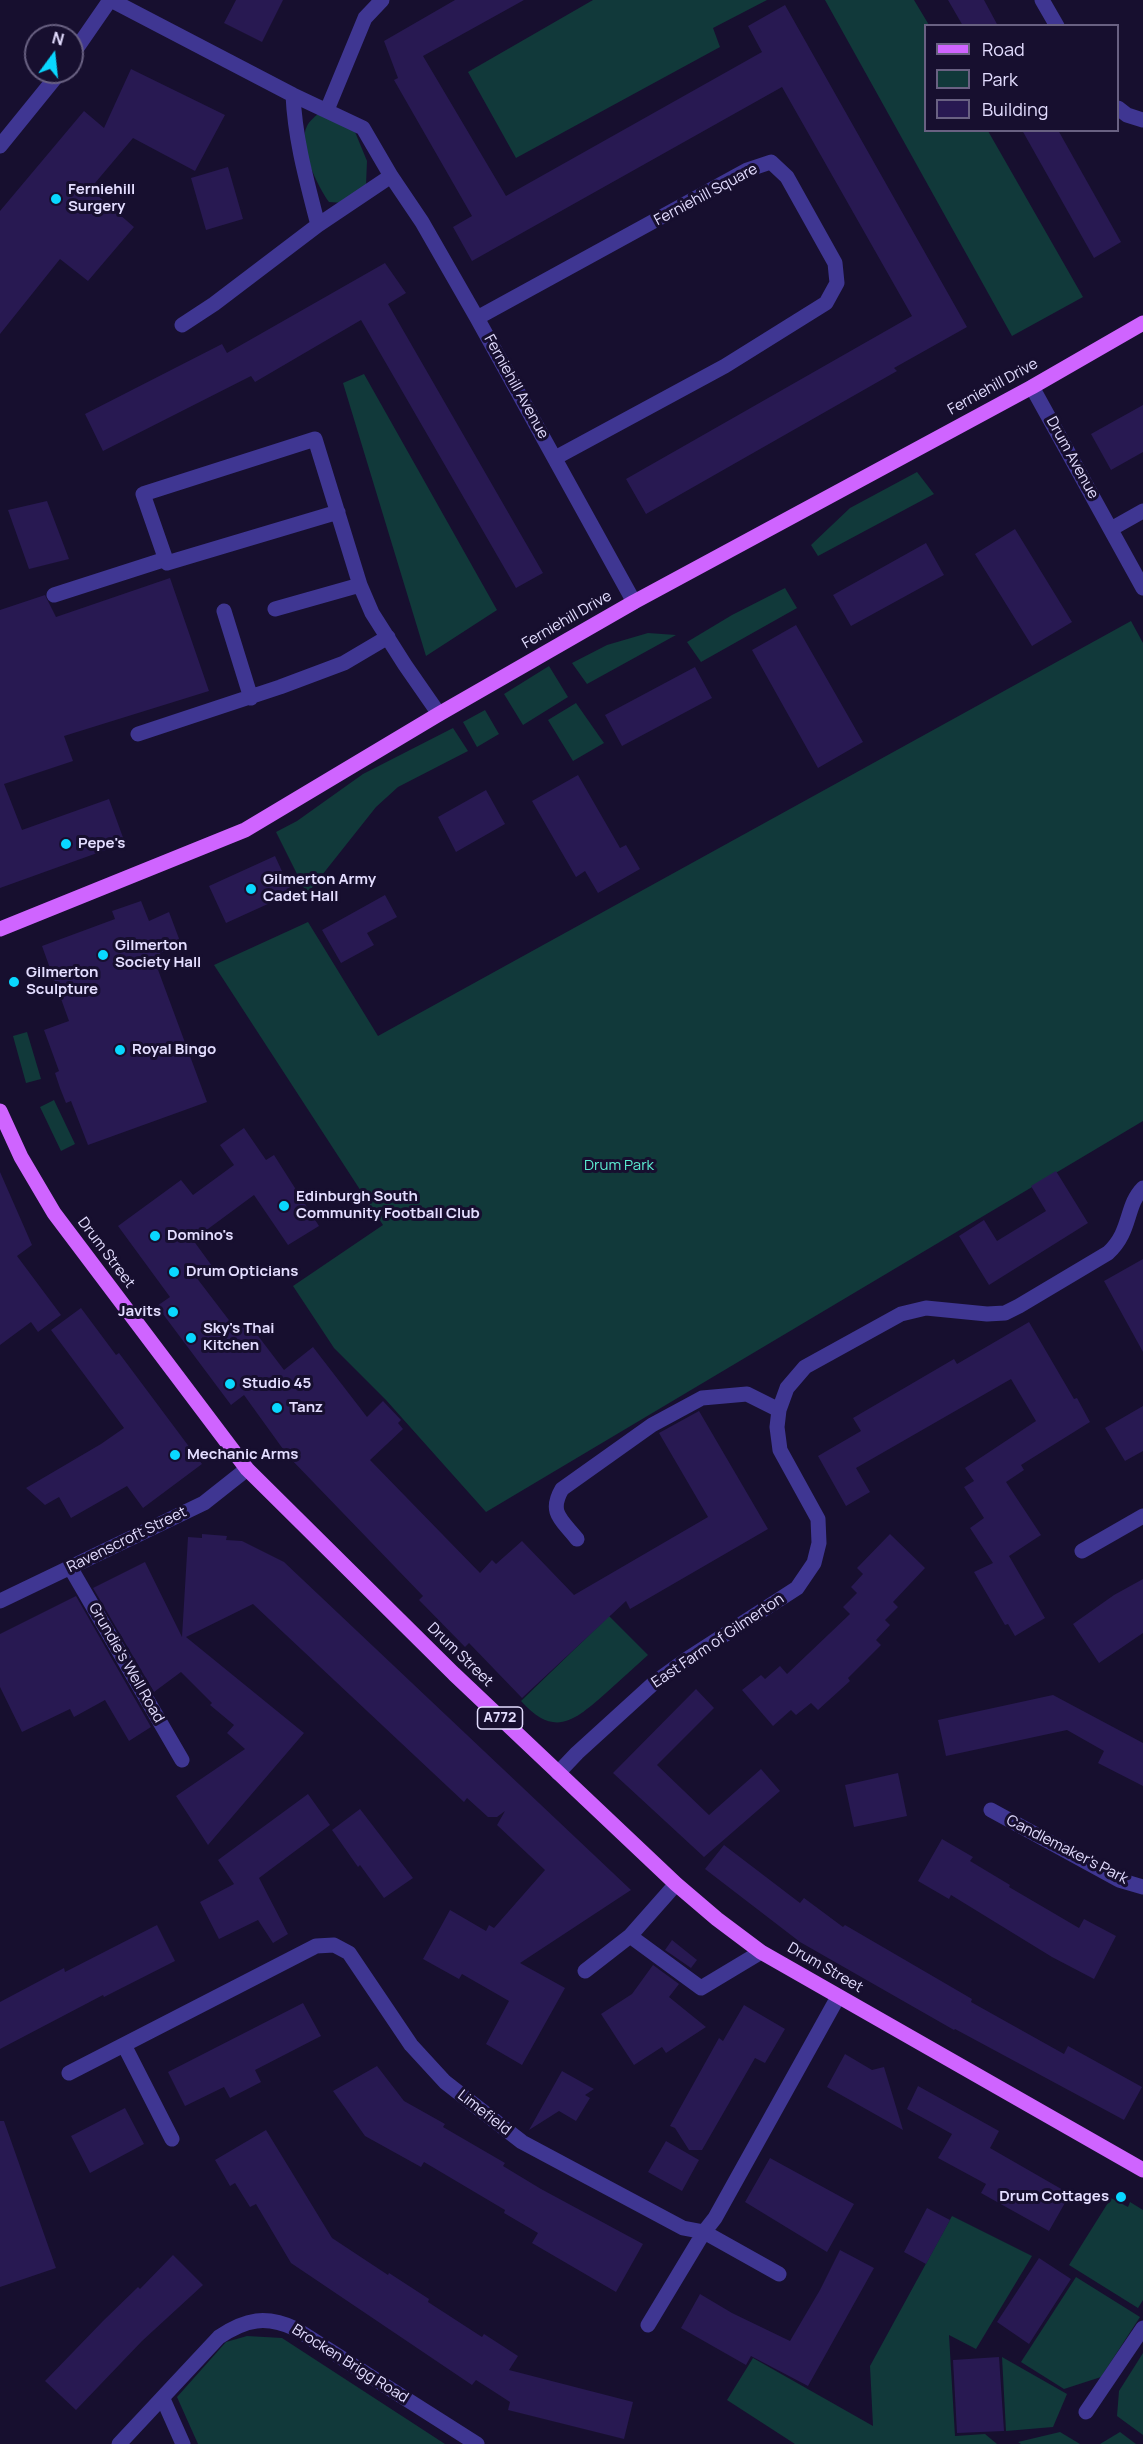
<!DOCTYPE html>
<style>
body{margin:0}
#map{position:relative;width:1143px;height:2444px;overflow:hidden;background:#170f2f;font-family:Manrope,sans-serif}
canvas{display:block}
.legend{position:absolute;left:924px;top:24px;width:195px;height:108px;box-sizing:border-box;background:#170f2f;border:2px solid #696182;margin:0;padding:8px 10px;list-style:none;font-size:18px;color:#e3ddff}
.legend li{display:flex;align-items:center;gap:12px;height:30px}
.legend b{width:30px;border:2px solid #696182}
.north{position:absolute;left:24px;top:24px;width:60px;height:60px;box-sizing:border-box;background:#170f2f;border:2px solid #696182;border-radius:50%;rotate:15deg;font-size:16px;font-weight:700;line-height:24px;text-align:center;color:#e3ddff}
.north::after{content:'';display:block;margin:auto;width:21px;height:27px;background:#09d7ff;clip-path:polygon(50% 0,100% 100%,50% 72%,0 100%)}
</style>
<div id="map">
<canvas width="1143" height="2444"></canvas>
<ul class="legend">
<li><b style="height:8px;background:#cf64ff"></b>Road</li>
<li><b style="height:16px;background:#11393a"></b>Park</li>
<li><b style="height:16px;background:#281952"></b>Building</li>
</ul>
<div class="north">N</div>
</div>
<script>
const context = document.querySelector('canvas').getContext('2d');
context.lineJoin = 'round';
function fillPath(path, color) { context.fillStyle = color; context.fill(path, 'evenodd'); }
function strokePath(path, color, width, dash) { context.strokeStyle = color; context.lineWidth = width; context.lineCap = dash ? 'butt' : 'round'; context.setLineDash(dash || []); context.stroke(path); }
function write(font, color, halo, rows, align = 'center') {
  context.font = font + ' Manrope,sans-serif'; context.lineWidth = 6; context.setLineDash([]); context.textBaseline = 'middle'; context.strokeStyle = halo; context.fillStyle = color; for (const [text, x, y, turn = 0] of rows) {
    context.save(); context.translate(x, y); context.rotate((+turn || 0) * Math.PI / 180); context.textAlign = isNaN(turn) ? turn : align; if (halo) context.strokeText(text, 0, 0); context.fillText(text, 0, 0); context.restore();
  }
}
const green = new Path2D(`
 M593,0h174l-54,28 7,19 -204,111 -48,-86z
 M825,0h89l15,25 -3,1v104l62,1 95,166 -71,39z
 M320,112l33,15 14,34 -1,24 -22,18 -15,-1c-11,-15 -32,-57 -22,-76 2,-5 9,-10 13,-14z
 M364,374l133,236 -71,46 -83,-273z
 M917,472l17,22 -116,62 -7,-11 39,-37z
 M785,588l12,20 -96,54 -14,-20 45,-27z
 M1131,621l12,22v478l-657,391 -100,-112 -52,-52 -41,-62 90,-61 -169,-260 94,-43 70,114z
 M648,633l28,2 -89,49 -15,-21 35,-18z
 M549,666l19,31 -45,28 -19,-31z
 M576,703l28,40 -31,18 -25,-41z
 M485,710l14,24 -22,13 -14,-25z
 M453,728l15,23 -70,36 -22,20 -69,87 -31,-62 21,-11 66,-47z
 M27,1032l14,47 -15,4 -13,-47z
 M54,1100l21,44 -14,7 -21,-44z
 M609,1616l39,39c-14,13 -28,25 -42,38 -31,27 -51,46 -85,8z
 M1111,2198l17,9 2,-5 13,8v90l-5,8 -69,-43z
 M952,2216l80,40 -56,93 -27,-14 6,101 30,-2 12,10h-202l-68,-44 26,-42 120,68 -3,-60z
 M1076,2277l64,40 -39,60 -37,12 -43,-27z
 M247,2336l35,2 163,106h-247l-21,-47 49,-55z
 M1143,2353v82l-26,-19 2,-25z
 M1002,2357l65,37 -14,33 -47,4z
 M1060,2432l20,12h-59l-3,-2z
 M1120,2432l16,12h-36z`);
const building = new Path2D(`
 M236,0h47l-21,42 -38,-19z
 M455,0h69l-101,56 83,140 256,-144 -14,-26 37,-21 182,322 -73,41 3,3 -251,143 -20,-35 286,-163 -130,-229 -310,174 -19,-34 19,-11 -78,-136 4,-2 -14,-37z
 M948,0h36l14,26h-35z
 M131,69l94,46 -30,56 -62,-33 -43,51 44,38 -46,54 -28,-22 -60,75v-123l84,-100 20,17z
 M1022,130h36l63,112 -27,16z
 M228,167l15,52 -37,11 -15,-52z
 M385,263l21,30 -18,11 155,269 -27,15 -155,-268 -106,62 -4,-6 -148,75 -18,-37 137,-70 5,9z
 M1143,405v47l-32,18 -20,-36z
 M47,501l22,58 -40,10 -21,-59z
 M1015,529l57,93 -40,24 -57,-92z
 M926,543l18,32 -93,51 -18,-31z
 M170,578l39,113 -145,45 9,25 -69,23 18,46 87,-31 16,44 -125,45v-278l45,-15 11,22z
 M796,625l67,117 -45,26 -66,-118z
 M695,667l17,31 -90,48 -17,-31z
 M578,775l42,73 6,-3 14,24 -42,24 -13,-22 -9,6 -44,-76z
 M486,790l19,34 -49,28 -18,-35z
 M275,856l17,37 -66,30 -17,-37z
 M385,895l12,22 -30,16 7,12 -33,18 -19,-33z
 M141,901l8,20 20,-9 12,32 -21,9 4,11 -7,3 50,135 -119,43 -17,-44 -5,2 -6,-15 -5,-15 4,-2 -15,-41 25,-9 -27,-75 73,-27 -3,-8z
 M244,1128l22,32 8,-5 45,71 -31,19 -34,-50 -61,45 19,26 -16,11 39,51 11,-8 38,50 29,-23 54,70 16,-16 18,19 -3,3 5,6 -33,31 110,113 12,-13 4,4 26,-23 52,54 134,-78 -49,-84 40,-22 69,118 -138,80 -4,-8 -104,97 -53,-55 -4,4 -46,-47 4,-4 -135,-140 -44,-61 -13,10 -74,-99 13,-9 -52,-71 63,-46 12,15 41,-30 -14,-20z
 M1056,1171l32,52 -99,62 -30,-49 25,-16 13,21 49,-30 -15,-25z
 M0,1172l32,73 -15,11 44,59 -23,17 -7,-10 -31,23z
 M1143,1259v93l-39,-71z
 M81,1308l35,47 3,-2 83,111 -59,44 -16,-22 -56,32 -12,-21 -14,8 -19,-17 75,-44 23,-16 -73,-98z
 M1029,1322l45,77 3,-1 13,24 -69,43 3,5 -18,12 35,53 -32,21 36,62 -30,18 -7,-12 -3,1 -31,-53 19,-9 -23,-35 14,-10 -20,-31 10,-6 -9,-13 71,-47 -25,-42 -155,89 14,24 -24,14 -28,-50 43,-25 -8,-13 101,-59 3,5z
 M1143,1406v45l-18,10 -20,-33z
 M202,1534l25,2 -1,4 16,1 42,21 347,328 -111,73 45,25 -43,77 -36,-21 23,-43 -47,-27 -3,5 -36,-20 27,-49 36,21 3,-6 5,3 51,-58 -48,-45 8,-14 -8,6h-9l-21,-19 -3,4 -211,-198 -67,33 118,96 -96,112 -32,-49 69,-47 -18,-16 7,-8 -24,-20 2,-2 -31,-31 -27,20 -61,-104 52,-26 37,75 6,-100 14,1z
 M890,1534l35,34 -32,34 5,5 -13,13 5,5 -14,15 5,5 -33,33 2,3 -32,29 -7,-7 -15,12 -5,-5 -18,16 -31,-36 19,-15 4,4 15,-13 7,8 63,-60 -7,-7 14,-14 -6,-6 12,-13 -6,-6z
 M1143,1579v54l-44,30 -26,-39 41,-29z
 M76,1596l75,131 -22,14 -24,-41 -31,17 -4,-8 -48,23 -22,-45v-53z
 M696,1689l18,19 -57,57 52,50 52,-46 19,22 -76,66 -91,-84z
 M1053,1695l90,48v43l-45,-23 6,-12 -37,-21 -121,26 -8,-36z
 M898,1773l9,43 -53,11 -9,-42z
 M308,1794l22,31 -71,53 29,56 -15,9 -15,-23 -39,19 -19,-37 34,-18 -16,-24z
 M360,1809l53,69 -29,20 -24,-33 -2,2 -26,-37z
 M942,1839l31,18 -3,4 40,24 -1,2 70,41 5,-9 32,17 -22,43 -42,-22 -101,-62 -2,4 -31,-18z
 M724,1845l76,58 4,-5 39,29 2,-2 127,74 -1,3 93,52 4,-8 74,41 -18,33 -169,-91 -1,1 -154,-88 -95,-73z
 M157,1925l18,36 -71,36 -1,-2 -103,54v-47l64,-34 1,4z
 M672,1940l25,20 -6,8 -26,-18z
 M653,1965l26,19 -10,13 37,30 -40,26 -4,-6 -28,18 -33,-51 31,-20z
 M303,2003l18,33 -66,34 6,12 -31,16 -6,-11 -39,19 -17,-34z
 M744,2005l41,24 -20,34 -10,-5 -53,92h-13l-14,-22 -5,-2 49,-88 4,3z
 M845,2054l27,16 12,-3 19,63 -76,-43z
 M377,2066l27,35 41,23 -2,3 62,36 -2,3 38,23 102,55 -27,48 -84,-49 6,-10 -34,-20 1,-3 -81,-48 -3,5 -56,-31 -32,-45z
 M562,2071l32,18 -9,6 5,3 -14,23 -17,-10 -30,19z
 M918,2086l81,45 -9,17 80,46 -21,37 -68,-38 5,-9 -48,-26 14,-24 -45,-25z
 M125,2108l19,36 -54,29 -19,-37z
 M0,2121h4l52,147 -56,19z
 M266,2130l66,108 56,37 1,-2 40,26 -1,3 54,35 2,-3 34,22 -9,14 124,32 -9,37 -116,-29 2,-8 -34,-22 -4,5 -181,-122 -35,-59 -6,3 -15,-24 -5,3 -15,-26z
 M666,2141l33,19 -17,31 -34,-19z
 M770,2158l84,46 -27,48 -82,-50z
 M927,2208l23,12 -24,44 -22,-12z
 M840,2250l34,18 -66,118 -57,-30 -5,9 -65,-37 19,-34 32,19 58,28 30,-51z
 M173,2255l30,30 -61,56 -66,69 -31,-29 58,-60 35,-34 2,2z
 M1039,2258l32,21 -42,65 -32,-22z
 M999,2357l5,74 -47,2 -4,-73z`);
const minor = new Path2D(`
 M111,0l182,95 70,33 28,48 31,46 55,96 157,284
 M1042,0l15,26
 M72,55l38,-55
 M293,95c2,45 14,87 25,130l73,-49
 M1118,108l9,7 16,5
 M327,110l38,-92 17,-18
 M0,146l60,-74
 M477,318l270,-148 24,-8 16,15 48,86 2,20 -11,20 -101,63 -170,92
 M182,325l32,-21 104,-79
 M1032,387l111,201
 M338,512l-171,51 -24,-69 172,-55 45,146 12,28 33,52 34,49
 M1111,529l32,-18
 M54,595l112,-36
 M275,609l85,-24
 M224,611l27,87
 M138,734l142,-47 64,-24 44,-26
 M577,1539c-15,-19 -29,-26 -15,-50l90,-64 50,-27 45,-4 32,16
 M1082,1551l61,-35
 M70,1567l112,193
 M0,1601l204,-98 43,-34
 M558,1773l19,-20 78,-71 32,-23 110,-71 17,-25 5,-20 -1,-24 -38,-69 -3,-23 2,-17 8,-22 18,-21 96,-53 25,-6 61,6 18,-1 14,-7 89,-53c24,-22 17,-47 35,-65
 M991,1810l128,70 24,7
 M630,1936l71,52 60,-36
 M585,1971l45,-35 46,-52
 M124,2045l48,94
 M69,2073l247,-127 18,-1 15,8 62,92 34,37 77,60 161,86 21,4 11,-14 123,-221
 M648,2325l56,-93 75,42
 M163,2399l20,45
 M1086,2412l57,-84
 M119,2444l100,-107c27,-18 47,-22 77,-8l181,115`);
const major = new Path2D(`
 M0,929l245,-99 194,-116 195,-112 398,-215 111,-64
 M0,1111l21,46 33,56 193,256 207,205 222,210 41,35 44,33 382,218`);
const markers = [
 [56,199,6,"#09d7ff"],
 [66,844,6,"#09d7ff"],
 [251,889,6,"#09d7ff"],
 [103,955,6,"#09d7ff"],
 [14,982,6,"#09d7ff"],
 [120,1050,6,"#09d7ff"],
 [284,1206,6,"#09d7ff"],
 [155,1236,6,"#09d7ff"],
 [174,1272,6,"#09d7ff"],
 [173,1312,6,"#09d7ff"],
 [191,1338,6,"#09d7ff"],
 [230,1384,6,"#09d7ff"],
 [277,1408,6,"#09d7ff"],
 [175,1455,6,"#09d7ff"],
 [1121,2197,6,"#09d7ff"]
];
const shields = [
 [500,1718,45]
];
const shieldNames = [
 ["A772",500,1718]
];
const poiNames = [
 ["Ferniehill",68,190],
 ["Surgery",68,207],
 ["Pepe's",78,844],
 ["Gilmerton Army",263,880],
 ["Cadet Hall",263,897],
 ["Gilmerton",115,946],
 ["Society Hall",115,963],
 ["Gilmerton",26,973],
 ["Sculpture",26,990],
 ["Royal Bingo",132,1050],
 ["Edinburgh South",296,1197],
 ["Community Football Club",296,1214],
 ["Domino's",167,1236],
 ["Drum Opticians",186,1272],
 ["Javits",161,1312,"right"],
 ["Sky's Thai",203,1329],
 ["Kitchen",203,1346],
 ["Studio 45",242,1384],
 ["Tanz",289,1408],
 ["Mechanic Arms",187,1455],
 ["Drum Cottages",1109,2197,"right"]
];
const streetNames = [
 ["Ferniehill Square",706,195,-28],
 ["Ferniehill Avenue",516,387,61],
 ["Ferniehill Drive",993,387,-29],
 ["Drum Avenue",1072,458,61],
 ["Ferniehill Drive",567,620,-30],
 ["Drum Street",106,1253,53],
 ["Ravenscroft Street",127,1540,-26],
 ["East Farm of Gilmerton",718,1641,-34],
 ["Drum Street",460,1655,44],
 ["Grundie's Well Road",126,1663,60],
 ["Candlemaker's Park",1067,1850,27],
 ["Drum Street",825,1968,30],
 ["Limefield",484,2113,38],
 ["Brocken Brigg Road",350,2364,32]
];
const parkNames = [
 ["Drum Park",619,1166]
];
fillPath(green, '#11393a');
fillPath(building, '#281952');
strokePath(minor, '#3f3692', 15);
strokePath(major, '#cf64ff', 15);
for (const [x, y, r, color] of markers) { const dot = new Path2D(); dot.arc(x, y, r, 0, 2 * Math.PI); context.fillStyle = color; context.fill(dot); strokePath(dot, '#170f2f', 2); }
for (const [x, y, w] of shields) { const box = new Path2D(); box.roundRect(x - w / 2, y - 11, w, 22, 4.5); context.fillStyle = '#170f2f'; context.fill(box); strokePath(box, '#e3ddff', 1.5); }
write('bold 14px', '#e3ddff', null, shieldNames);
write('bold 15px', '#e3ddff', '#170f2f', poiNames, 'left');
write('15px', '#e3ddff', '#170f2f', streetNames);
write('15px', '#5cecd1', '#170f2f', parkNames);
</script>
